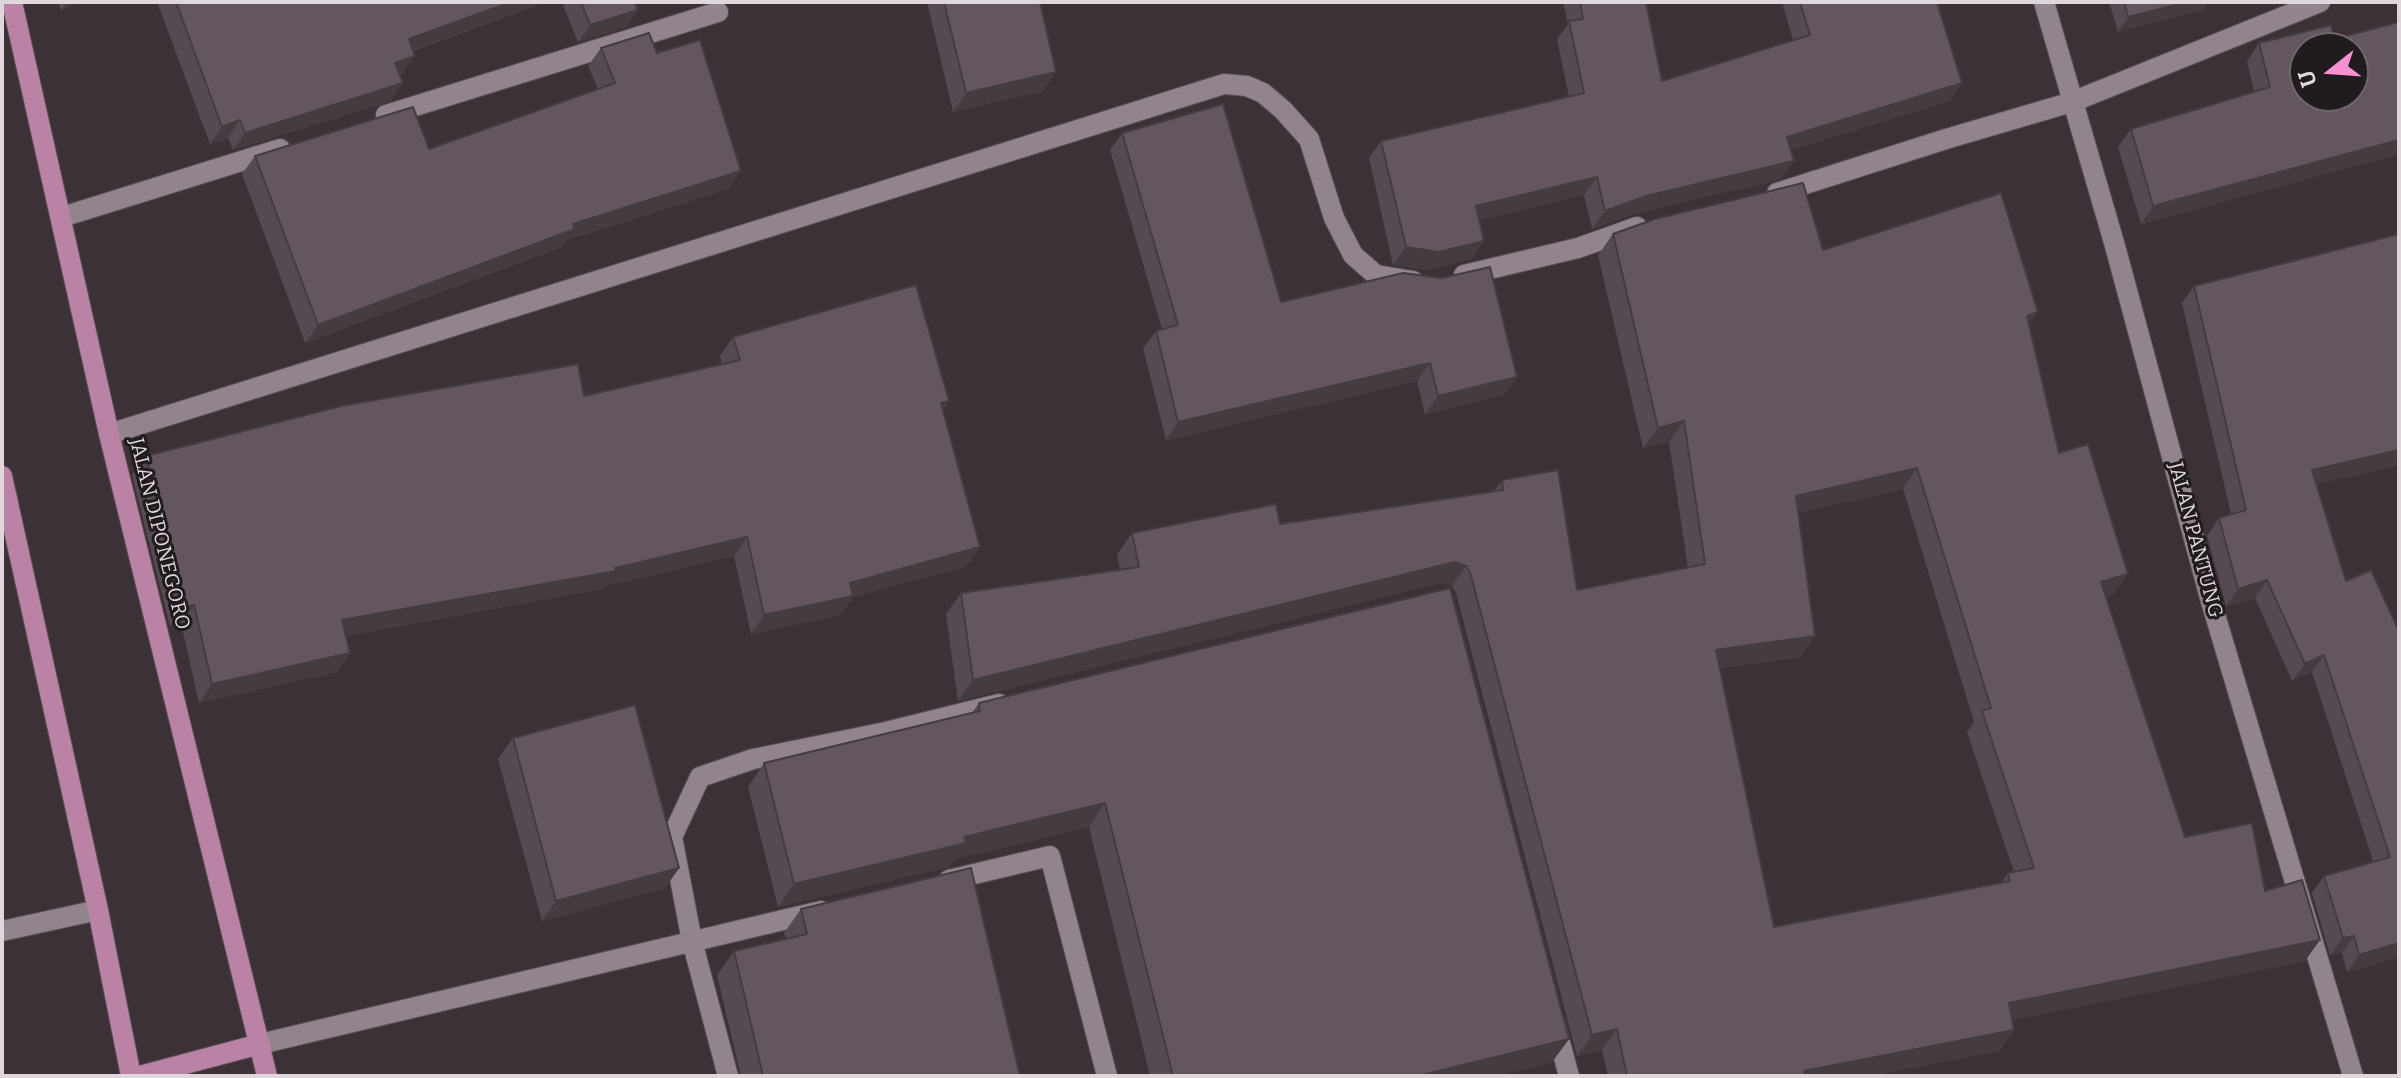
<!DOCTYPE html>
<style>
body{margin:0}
#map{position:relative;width:2401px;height:1078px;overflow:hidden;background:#3c3137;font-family:Bitter,serif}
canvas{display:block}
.frame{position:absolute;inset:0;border:4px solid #dfd7db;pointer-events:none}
.north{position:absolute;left:2289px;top:32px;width:80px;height:80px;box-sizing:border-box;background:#201b1e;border:2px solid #6c666a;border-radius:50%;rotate:253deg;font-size:22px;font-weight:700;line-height:32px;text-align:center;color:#dfd7db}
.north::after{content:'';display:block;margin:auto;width:28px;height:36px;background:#f690d0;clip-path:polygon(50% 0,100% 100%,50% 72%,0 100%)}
</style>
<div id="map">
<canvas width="2401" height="1078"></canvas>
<div class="frame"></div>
<div class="north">U</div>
</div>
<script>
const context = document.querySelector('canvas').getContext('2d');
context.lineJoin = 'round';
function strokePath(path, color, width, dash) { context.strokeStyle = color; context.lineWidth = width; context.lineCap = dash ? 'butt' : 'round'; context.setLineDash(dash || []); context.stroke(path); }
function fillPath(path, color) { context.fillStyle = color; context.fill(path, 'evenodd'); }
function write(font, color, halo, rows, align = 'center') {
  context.font = font + ' Bitter,serif'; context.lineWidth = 6; context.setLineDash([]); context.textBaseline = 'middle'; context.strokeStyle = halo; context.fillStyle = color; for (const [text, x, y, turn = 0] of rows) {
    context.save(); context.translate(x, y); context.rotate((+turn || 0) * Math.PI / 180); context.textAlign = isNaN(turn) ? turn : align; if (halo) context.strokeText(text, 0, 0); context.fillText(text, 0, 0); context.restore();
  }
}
const minor = new Path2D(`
 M2044,2l71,244 95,352 143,478
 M386,115l332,-103
 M1777,193l169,-54 126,-37 248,-100
 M62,217l218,-68
 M1464,275l114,-27 59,-21
 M109,434l1115,-350 23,2 16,7 20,17 26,29 25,79 19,37 23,20 37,6
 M949,880l101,-24 57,220
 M2,931l96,-21
 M1555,1024l14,52
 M260,1044l561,-133
 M728,1076l-36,-135 -20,-104 28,-60 53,-18 133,-27 113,-28`);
const major = new Path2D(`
 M12,2l97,432 158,642
 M2,476l96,434 33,166
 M140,1076l120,-32`);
const wall = new Path2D(`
 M58,2h23l-20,8z
 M157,2h389l-133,49 -10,22 -3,2 -9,26 -158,49 -5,-12 -18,6z
 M562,2h72l4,8 -12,17 -48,15z
 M927,2h113l16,70 -13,19 -90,21z
 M1563,2h83l16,79 131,-41 -11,-38h155l13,99 -160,49 4,11 -13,18 -147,35 -42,15 -8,-34 -105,25 -7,39 -45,11 -34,-5 -24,-107 12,-17 188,-44 -12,-58 11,-15z
 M2109,2h100l-6,8 -85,22z
 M2399,22v132l-258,70 -23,-77 13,-18 123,-37 -7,-31 12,-18 75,-4z
 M601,48l56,5 84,118 -13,18 -161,51 -5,7 -257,96 -63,-169 13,-18 174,-7 169,-60 -10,-23z
 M1122,133l159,169 236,75 -13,18 -79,19 -8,-33 -251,59 -23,-92 13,-17 6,-2 -52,-179z
 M1613,234l210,16 206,75 30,128 69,121 -15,20 -7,3 79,240 80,54 40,70 -293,59 2,10 -15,21 -130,25h-261l-6,-26 -25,6 -121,-463 -4,-7 -12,-3 -482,118 -12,-87 15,-21 159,-23 -3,-16 15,-21 148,-9 214,-33 8,-11 75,110 111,-22 -19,-126 -26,6 -45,-193zM1903,489l71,233 -7,10 47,140 -6,1 -7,10 -227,44 -55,-259 81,-11 15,-21 -17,-123z
 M2194,286l205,179 -83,19 30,97 53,50v326l-52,15 -5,-19 -12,2 -18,-62 12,-17 49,-15 -61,-189 -20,9 -37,-83 -29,8 -19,-70 12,-18 12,-4 -49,-211z
 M733,337l216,64 -6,9 24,156 -114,31 -13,18 -89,19 -17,-78 -129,30 -3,3 -256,47 4,17 -13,19 -138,31 -18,-80 -11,3 -38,-151 14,-19 438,-60 138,-32 -2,-8z
 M979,703l590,336 -17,23 -56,14h-346l-61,-249 -135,32 -5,8 -171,40 -30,-120 16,-24 208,-50z
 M513,738l166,130 -14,20 -123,33 -44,-162z
 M801,909l219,167h-279l-24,-101 17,-24 52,-12 -2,-6z`);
const shadedWall = new Path2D(`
 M67,2h14l-20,8z
 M511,2h35l-149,54 12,-17z
 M2187,2h22l-6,8 -85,22 10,-15z
 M638,10l-12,17 -48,15 12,-17z
 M415,56l-12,17 -20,8 12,-18z
 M1056,72l-13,19 -90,21 13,-19z
 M403,83l-12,18 -158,49 12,-17z
 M1962,83l-12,18 -176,54 13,-18z
 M240,120l-12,18 -18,6 12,-17z
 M2399,140v14l-258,70 12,-18z
 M1794,161l-13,18 -147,35 -42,15 13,-18 41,-15z
 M741,171l-13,18 -161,51 -5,7 -257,96 13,-18 255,-101z
 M1597,177l-13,18 -121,29 13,-18z
 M1484,241l-12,18 -45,11 -34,-5 13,-18z
 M2038,312l-14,21 3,-17z
 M1430,363l-13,18 -251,59 12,-18z
 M1517,377l-13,18 -79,19 13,-18z
 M949,401l-13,18 5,-16z
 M1684,421l-15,21 -26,6 15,-20z
 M2399,450v15l-99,23 12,-18z
 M1917,468l-14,21 -122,28 15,-21z
 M747,537l-13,19 -129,30 -3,3 -273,50 13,-19 273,-52z
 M980,547l-13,19 -114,31 -13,18 -89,19 13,-19 86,-32z
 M1455,562l11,4 -14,20 -12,-3 -482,118 15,-21z
 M2128,574l-15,20 -27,9 15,-21z
 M2267,580l-12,18 -29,8 12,-17z
 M194,605l-13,18 -11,3 13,-18z
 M1815,636l-15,21 -99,13 15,-20z
 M350,653l-13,19 -138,31 13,-19z
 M2324,655l-12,17 -20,9 13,-17z
 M1105,803l-16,24 -135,32 -5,8 -171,40 16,-23 170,-47z
 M679,868l-14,20 -123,33 14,-20z
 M2354,936l-12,17 -12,2 13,-17z
 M2320,940l-15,21 -311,63 15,-21z
 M2399,943v14l-52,15 12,-17z
 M1617,1029l-15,21 -25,6 15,-21z
 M2014,1030l-15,21 -130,25h-69l4,-5z
 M1569,1039l-17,23 -56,14h-75l1,-1z`);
const building = new Path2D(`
 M176,2h335l-102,37 6,17 -20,7 8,20 -158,50 -5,-13 -18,7z
 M581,2h53l4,8 -48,15z
 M944,2h96l16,70 -90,21z
 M1580,2h66l16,79 148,-46 -10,-33h137l25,81 -175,54 7,24 -148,35 -41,15 -8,-34 -121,29 8,35 -45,11 -33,-5 -25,-106 203,-48 -15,-72 14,-2z
 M2124,2h63l-59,15z
 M2399,22v118l-246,66 -22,-77 139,-42 -11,-44 72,-18 3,14zM2305,48h48v48h-48z
 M649,33l8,20 43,-13 41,131 -168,53 2,5 -257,96 -63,-169 158,-49 16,42 186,-66 -14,-35z
 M1223,104l58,198 122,-29 39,5 48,-11 27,110 -79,19 -8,-33 -252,59 -22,-91 22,-6 -56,-192z
 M1803,183l20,67 178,-57 37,119 -11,4 32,137 29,-9 40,130 -27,8 84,255 67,-14 13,68 37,-11 18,60 -311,63 5,27 -210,41 1,5h-178l-10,-47 -25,6 -122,-463 -4,-6 -11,-4 -482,118 -12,-87 178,-26 -7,-34 144,-29 4,20 223,-34 -1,-10 56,-10 19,120 128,-26 -21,-143 -26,7 -45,-194 42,-15zM1917,468l74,240 -9,3 52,157 -26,5 2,8 -236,46 -58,-277 99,-14 -19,-140z
 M2399,234v216l-87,20 34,111 25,-11 28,61v312l-40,12 -5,-19 -11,2 -19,-62 66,-19 -66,-202 -19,9 -38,-84 -29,9 -19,-71 27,-8 -52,-224z
 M916,285l33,116 -8,2 39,144 -130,36 3,13 -89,19 -17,-78 -132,31 1,3 -274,49 8,33 -138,31 -18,-79 -11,3 -37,-152 195,-50 237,-42 6,32 156,-36 -7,-23z
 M1450,588l119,451 -147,36v1h-249l-68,-273 -141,34 2,6 -172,41 -30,-121 216,-52 -1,-8z
 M635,705l44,163 -123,33 -43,-163z
 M971,868l49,208h-257l-29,-125 73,-17 -6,-25z`);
const streetNames = [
 ["JALAN DIPONEGORO",159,534,76],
 ["JALAN PANTUNG",2195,540,75]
];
strokePath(minor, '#584e54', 22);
strokePath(major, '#584e54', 22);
strokePath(minor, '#91848c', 20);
strokePath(major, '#ba82a5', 20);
fillPath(wall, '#554a51');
fillPath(shadedWall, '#453c42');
fillPath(building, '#63565e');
strokePath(building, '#453c42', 2);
write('20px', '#dfd7db', '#201b1e', streetNames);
</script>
